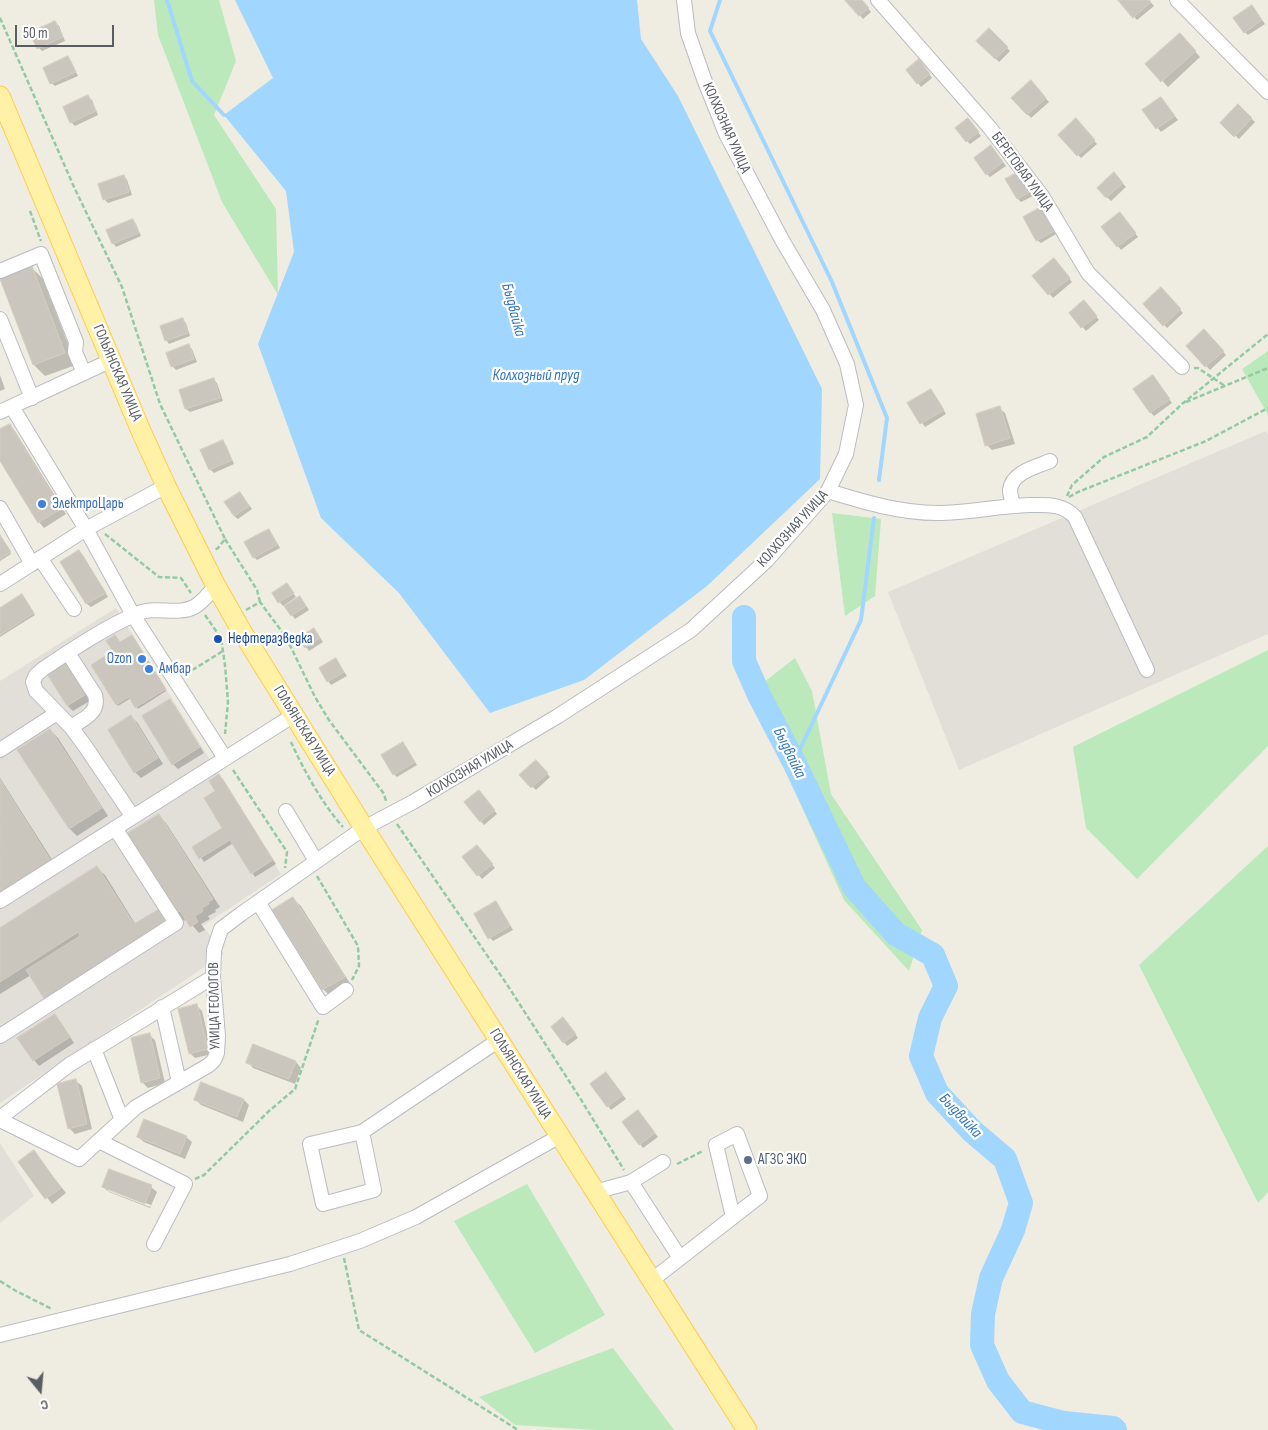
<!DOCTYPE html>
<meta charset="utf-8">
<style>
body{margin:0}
#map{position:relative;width:1268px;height:1430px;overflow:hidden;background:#efece1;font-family:"Sofia Sans Condensed",sans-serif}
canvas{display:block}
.north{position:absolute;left:15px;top:1365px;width:50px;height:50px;-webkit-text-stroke:4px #fff;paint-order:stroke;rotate:163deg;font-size:14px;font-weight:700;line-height:20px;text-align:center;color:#5a5e64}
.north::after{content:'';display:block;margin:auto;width:18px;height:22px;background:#5a5e64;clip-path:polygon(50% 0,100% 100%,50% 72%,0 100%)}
.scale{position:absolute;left:15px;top:25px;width:99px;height:22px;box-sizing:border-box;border:2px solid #5a5e64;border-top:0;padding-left:6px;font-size:15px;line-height:18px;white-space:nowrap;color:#5a5e64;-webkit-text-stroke:4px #fff;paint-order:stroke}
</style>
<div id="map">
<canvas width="1268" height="1430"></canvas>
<div class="north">С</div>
<div class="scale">50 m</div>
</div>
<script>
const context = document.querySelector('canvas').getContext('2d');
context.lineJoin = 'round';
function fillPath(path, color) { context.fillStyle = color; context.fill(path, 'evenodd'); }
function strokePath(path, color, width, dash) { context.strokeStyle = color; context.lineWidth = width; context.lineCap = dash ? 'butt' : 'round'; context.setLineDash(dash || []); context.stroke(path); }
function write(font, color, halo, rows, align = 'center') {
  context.font = font + ' "Sofia Sans Condensed",sans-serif'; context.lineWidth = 4.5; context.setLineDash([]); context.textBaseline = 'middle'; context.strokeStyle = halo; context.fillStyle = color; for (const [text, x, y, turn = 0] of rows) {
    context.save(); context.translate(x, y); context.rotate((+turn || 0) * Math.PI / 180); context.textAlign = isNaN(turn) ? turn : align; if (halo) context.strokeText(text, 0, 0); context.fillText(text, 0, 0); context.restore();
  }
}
const industrial = new Path2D(`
 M1266,431l2,4v199l-309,136 -71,-178z
 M116,608l165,266 -78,52 21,28 -224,149v-422z
 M0,1143l34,53 -34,27z`);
const green = new Path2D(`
 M154,0h65l17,61 -22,54 62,94 2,86 -56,-93 -64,-167z
 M1268,351v64l-26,-46z
 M832,513l49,6 -6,77 -30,20z
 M1268,650v96l-131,133 -51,-51 -13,-81z
 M795,658l17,33 19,103 91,136 -13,41 -65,-71 -94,-207z
 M1268,846v346l-10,11 -119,-238z
 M527,1184l78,131 -70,38 -81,-132z
 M613,1348l61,82h-77l-82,-5 -36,-28z`);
const water = new Path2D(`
 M235,0h402l4,39 37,57 144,293 -2,90 -113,107 -123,94 -94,33 -91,-120 -78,-75 -63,-174 36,-92 -8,-61 -62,-76 49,-37z`);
const shadow = new Path2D(`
 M847,0h14l10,12 -8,7z
 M1119,0h30l5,6 -17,14z
 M1255,10l10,14 -17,11 -3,-3z
 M55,22l4,4 6,15 -23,10 -3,-3z
 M989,30l21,21 -11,11 -21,-21z
 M1185,40l15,17 -32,30 -21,-23z
 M68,57l3,4 7,15 -23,10 -4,-3z
 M922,64l10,14 -11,9 -3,-4z
 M1034,85l15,17 -18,16 -18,-20z
 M88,97l4,3 6,15 -23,11 -4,-4 -6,-14z
 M1161,98l17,22 -17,12 -17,-22z
 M1238,106l17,16 -16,17 -17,-16z
 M1076,120l21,24 -16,14 -21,-23z
 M971,123l10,13 -11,8 -3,-3z
 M994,150l12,16 -16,11 -3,-3z
 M1114,174l12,13 -15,14 -13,-13z
 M124,176l3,4 5,15 -24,8 -4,-4z
 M1022,177l11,19 -12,6 -3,-3z
 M1044,212l12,22 -15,9 -4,-3z
 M1123,217l15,20 -17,13 -18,-23z
 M133,220l3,4 5,12 -25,11 -3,-4z
 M1057,263l15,19 -19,16 -19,-22z
 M31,267l12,12 33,86 -31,11 -11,-11 -33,-86z
 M1161,289l22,24 -16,15 -22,-24z
 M1087,305l12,15 -13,11 -15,-18z
 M182,319l4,4 4,13 -21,8 -3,-4z
 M1204,331l22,24 -16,15 -23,-24z
 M188,346l4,3 5,13 -21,8 -4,-4z
 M0,375l5,14 -5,2z
 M1153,377l19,26 -18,13 -4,-4z
 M214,380l3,3 6,18 -33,11 -4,-3 -6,-19z
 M934,394l12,20 -21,13 -16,-23z
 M999,408l6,5 10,31 -23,6 -5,-5z
 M9,425l6,6 51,83 -22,14 -5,-6 -39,-63v-28z
 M223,442l3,3 8,19 -20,9 -4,-4z
 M240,493l12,16 -14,10 -4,-3z
 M269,531l3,3 8,14 -23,12 -3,-3z
 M0,536l11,18 -11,7z
 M79,552l4,3 25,42 -17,10 -4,-3 -25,-42z
 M287,585l9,12 -13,9 -10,-12z
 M23,597l12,18 -35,22v-27z
 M303,601l6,9 -14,9 -3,-4z
 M317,633l6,9 -14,9 -3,-4z
 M134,638l32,53 -28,18 -7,-11 -13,8 -26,-41 22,-14 6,-7z
 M336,660l11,16 -16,9 -3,-4z
 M68,662l25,37 -20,12 -5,-5 -19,-32z
 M170,701l5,5 29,47 -26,16 -5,-5z
 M131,717l6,5 26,42 -22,14 -6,-6 -26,-42z
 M50,730l8,8 50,78 -31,20 -7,-7 -51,-79z
 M403,743l14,22 -20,12 -3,-3z
 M536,762l14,15 -14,13 -15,-15z
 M219,776l4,3 53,85 -21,13 -22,-34 -29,19 -10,-15 30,-18 -7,-38z
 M0,778l58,91 -58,20z
 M482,795l15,19 -13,11 -18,-22z
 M158,815l8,8 54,84 -5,3 1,2 -8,4 2,3 -9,5 4,6 -6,3 -12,-14 -3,2 -7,-8z
 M480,850l15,18 -13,11 -19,-22z
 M97,868l8,7 31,50 -105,50 -31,19v-64z
 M293,899l8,7 50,79 -20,12 -8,-8z
 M495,902l4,4 14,24 -20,11 -3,-3z
 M197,1006l5,5 10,43 -17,4 -5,-5z
 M54,1015l6,6 14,22 -35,23 -5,-6z
 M567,1022l11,16 -11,8 -15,-19z
 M149,1035l6,5 10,43 -17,5 -6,-6z
 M254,1046l42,16 5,6 -6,16 -42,-16 -5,-6z
 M609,1077l17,22 -15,11 -3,-4z
 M76,1081l6,5 10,43 -17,5 -6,-6z
 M196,1100h48l5,5 -6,17 -42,-17z
 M641,1115l17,22 -15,11 -3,-4z
 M138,1137h48l6,5 -7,17 -41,-17z
 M34,1152l32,41 -14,11 -32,-42z
 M103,1187h48l6,5 -7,16 -41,-16zM108,1188l43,17 -1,2 -42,-16z`);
const stream = new Path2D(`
 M167,0l25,81 32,34
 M720,0l-10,31 122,251 55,136 -8,62
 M794,762l67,-142 13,-102`);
const river = new Path2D(`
 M744,617v44l15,34 35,67 60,125 42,47 37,21 13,31 -16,32 -9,38 16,37 35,38 33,28 16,44 -8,27 -22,48 -8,36 -1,31 16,36 24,31 42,11 49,5 2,2`);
const building = new Path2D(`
 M845,0h17l7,8 -10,8z
 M1118,0h31l2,2 -18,16z
 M1252,5l10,15 -18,13 -11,-15z
 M55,21l8,16 -26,12 -7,-16z
 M989,28l19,19 -13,12 -19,-18z
 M1180,33l16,18 -35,31 -16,-18z
 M68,56l8,16 -26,12 -7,-16z
 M919,59l11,15 -13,10 -11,-14z
 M1031,80l15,18 -19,17 -16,-17z
 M88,95l8,16 -26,12 -7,-16z
 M1161,97l14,19 -19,13 -14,-19z
 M1238,104l14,14 -18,19 -14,-14z
 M968,118l11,14 -13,10 -11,-14z
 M1076,118l19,22 -18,16 -19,-21z
 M991,145l12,17 -17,13 -12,-17z
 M1019,172l11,20 -13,7 -12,-20z
 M1114,172l9,11 -17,15 -9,-10z
 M124,175l5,17 -26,8 -5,-16z
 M1041,207l13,24 -18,10 -13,-24z
 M1120,212l16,21 -19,14 -16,-20z
 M133,219l6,14 -27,11 -6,-14z
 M1054,258l16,20 -22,17 -16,-19z
 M32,266l33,87 -32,12 -33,-86v-1z
 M1161,287l20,22 -18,17 -20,-22z
 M1084,300l13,16 -16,12 -12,-15z
 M183,318l5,15 -23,8 -5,-15z
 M1204,329l20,22 -19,16 -19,-21z
 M189,344l5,15 -23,8 -5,-14z
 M1153,375l17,24 -20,14 -17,-24z
 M214,378l6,20 -35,11 -6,-19z
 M931,389l13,21 -24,14 -13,-21z
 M1000,406l10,32 -25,8 -9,-32z
 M10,424l51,85 -23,14 -38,-62v-32z
 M223,440l9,20 -23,10 -9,-20z
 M240,492l9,14 -15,10 -10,-14z
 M269,529l8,16 -24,13 -9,-16z
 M0,535l11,17 -11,7z
 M79,550l27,43 -20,11 -26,-42z
 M287,583l7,10 -16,10 -6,-10z
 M22,594l12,19 -34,22v-27z
 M300,596l6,10 -15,10 -7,-10z
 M314,628l6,10 -15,10 -7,-9z
 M115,635l5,7 12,-7 34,54 -31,19 -6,-11 -13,8 -25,-40 22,-14 -7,-10z
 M336,658l8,14 -17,10 -8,-14z
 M68,661l20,32 -21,13 -20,-32z
 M170,699l30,48 -28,18 -30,-49z
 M131,715l27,43 -24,15 -26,-43z
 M50,729l52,79 -33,21 -52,-79z
 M403,742l12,20 -22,13 -12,-20z
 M536,760l12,13 -17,15 -12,-13z
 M219,774l54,86 -22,14 -21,-34 -31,19 -7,-12 30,-19 -18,-30 11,-7 -6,-10z
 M0,780l51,81 -50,32 -1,-1z
 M479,790l16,20 -15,12 -16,-20z
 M159,814l54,85 -5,3 1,2 -7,4 1,3 -8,5 3,6 -8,5 -10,-16 -4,3 -51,-79z
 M477,845l16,19 -16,12 -15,-19z
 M97,866l37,58 25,-15 9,13 -123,78 -19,-30 54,-34 -2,-4 -78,50v-54z
 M293,897l52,80 -23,13 -50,-80z
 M496,901l14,25 -22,13 -14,-25z
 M197,1004l11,45 -19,5 -11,-45z
 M55,1014l15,23 -37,24 -16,-23z
 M563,1017l13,17 -13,9 -12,-16z
 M150,1033l10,45 -19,5 -10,-45z
 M253,1044l43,17 -7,18 -43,-16z
 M606,1072l17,23 -16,12 -17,-23z
 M76,1079l11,45 -19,5 -11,-45z
 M201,1082l43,17 -7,18 -43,-17z
 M638,1110l17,23 -16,12 -17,-23z
 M144,1119l43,17 -7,18 -43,-17z
 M34,1150l27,38 -16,11 -27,-37z
 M109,1169l43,16 -7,19 -43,-17z`);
const path = new Path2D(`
 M0,18l74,169 48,100 38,117 65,135 -7,9 -3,2
 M30,211l11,30
 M1194,368h4l27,18
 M1186,402l82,-34
 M1067,496l5,-11 32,-28 43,-20 35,-33 86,-70
 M1069,497l9,-5 128,-51 62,-33
 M105,534l54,43 22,1 10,15
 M225,539l32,51 3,12
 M246,610l14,-8 26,35 29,60 14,23 55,74 2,7
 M205,615l16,23 4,27 3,37 -3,32
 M186,674l37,-23
 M291,742c12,27 32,63 52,85
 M233,770l54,82 -2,16
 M397,824l109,159 74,115 44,72
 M317,876l41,70 1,20 -7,14
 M677,1164l26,-13
 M195,1179l9,-4 65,-64 26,-22 24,-71
 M344,1258l15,72 159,100
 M0,1281l16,10 36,18`);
const minor = new Path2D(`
 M878,0l112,128 52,68 46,77 94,94
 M1177,0l91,92
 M0,271l41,-17 35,88 -1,10 9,21
 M0,319l32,79
 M12,407l74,122 47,86 92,143
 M0,412l112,-52
 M828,491c36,11 72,22 109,22 31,0 61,-7 92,-8 17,0 33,-2 46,12l72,153
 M1013,505c-1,-5 -3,-10 -3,-15 2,-18 26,-23 40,-29
 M0,508l32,56
 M40,558l34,51
 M0,584l86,-55 80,-43
 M68,653l27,42c5,18 -12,24 -24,32
 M0,750l57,-37
 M286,811l30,50
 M133,817l-48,-71 -14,-19 -35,-36 -3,-9 3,-7 7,-6c30,-20 61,-41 93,-55 19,-9 40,2 58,-7 9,-5 15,-14 22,-21
 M0,901l294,-186
 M258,902l65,105 23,-17
 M162,1007l17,75
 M0,1036l176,-113 -61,-95
 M94,1049l28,71
 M0,1118l69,-53 144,-88
 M0,1120l79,39 57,-52 73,-42 5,-5 3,-7 1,-17 -5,-59 1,-27 7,-21 20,-15 123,-86 49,-26 145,-86 133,-86 76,-70 61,-69 18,-37 10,-49 -9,-41 -24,-54 -41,-70 -56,-106 -22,-55 -16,-46 -4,-33
 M362,1132l12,58 -51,14 -13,-60 52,-12 137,-92
 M99,1141l86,43 -31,60
 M631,1182l49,76
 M595,1192l36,-10 32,-20
 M652,1280c36,-28 72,-56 108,-84l-23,-62 -21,11 17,72
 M0,1335l290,-71 70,-23 56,-24 144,-81`);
const major = new Path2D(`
 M0,96l141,335 25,55 50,100 25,44 123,198 383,602`);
const markers = [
 [42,504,5,"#3f7fe0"],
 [218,639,5,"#1a4fb4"],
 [142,659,5,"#3f7fe0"],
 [149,669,5,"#3f7fe0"],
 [748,1160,5,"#5c6f8a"]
];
const streetNames = [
 ["КОЛХОЗНАЯ УЛИЦА",726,128,66],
 ["БЕРЕГОВАЯ УЛИЦА",1022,172,54],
 ["ГОЛЬЯНСКАЯ УЛИЦА",117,373,67],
 ["КОЛХОЗНАЯ УЛИЦА",793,529,-48],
 ["ГОЛЬЯНСКАЯ УЛИЦА",304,731,58],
 ["КОЛХОЗНАЯ УЛИЦА",470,769,-31],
 ["УЛИЦА ГЕОЛОГОВ",215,1006,-91],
 ["ГОЛЬЯНСКАЯ УЛИЦА",520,1074,58]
];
const shopNames = [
 ["ЭлектроЦарь",52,504],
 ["Ozon",132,659,"right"],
 ["Амбар",159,669]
];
const transitNames = [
 ["Нефтеразведка",228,639]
];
const serviceNames = [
 ["АГЗС ЭКО",758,1160]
];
const waterNames = [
 ["Быдвайка",513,310,75],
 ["Колхозный пруд",536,376],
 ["Быдвайка",789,753,64],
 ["Быдвайка",960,1116,47]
];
fillPath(industrial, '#e2dfd9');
fillPath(green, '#bbe9bb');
fillPath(water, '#a1d6ff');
fillPath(shadow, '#0003');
strokePath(stream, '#a1d6ff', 4);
strokePath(river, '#a1d6ff', 24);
fillPath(building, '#cac6be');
strokePath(building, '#d4cdbf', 1);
strokePath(minor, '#b9bcc2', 16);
strokePath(major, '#ffcc4a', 21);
strokePath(path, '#93caa3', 2.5, [5, 2.5]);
strokePath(minor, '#fff', 14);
strokePath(major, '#fff1a6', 19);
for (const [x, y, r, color] of markers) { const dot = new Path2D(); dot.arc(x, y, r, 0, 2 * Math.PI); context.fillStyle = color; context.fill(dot); strokePath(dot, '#fff', 2); }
write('15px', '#5a5e64', '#fff', streetNames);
write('15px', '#366cbe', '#fff', shopNames, 'left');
write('15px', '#164399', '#fff', transitNames, 'left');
write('15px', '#4e5e75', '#fff', serviceNames, 'left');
write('italic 16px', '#3376bc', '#fff', waterNames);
</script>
